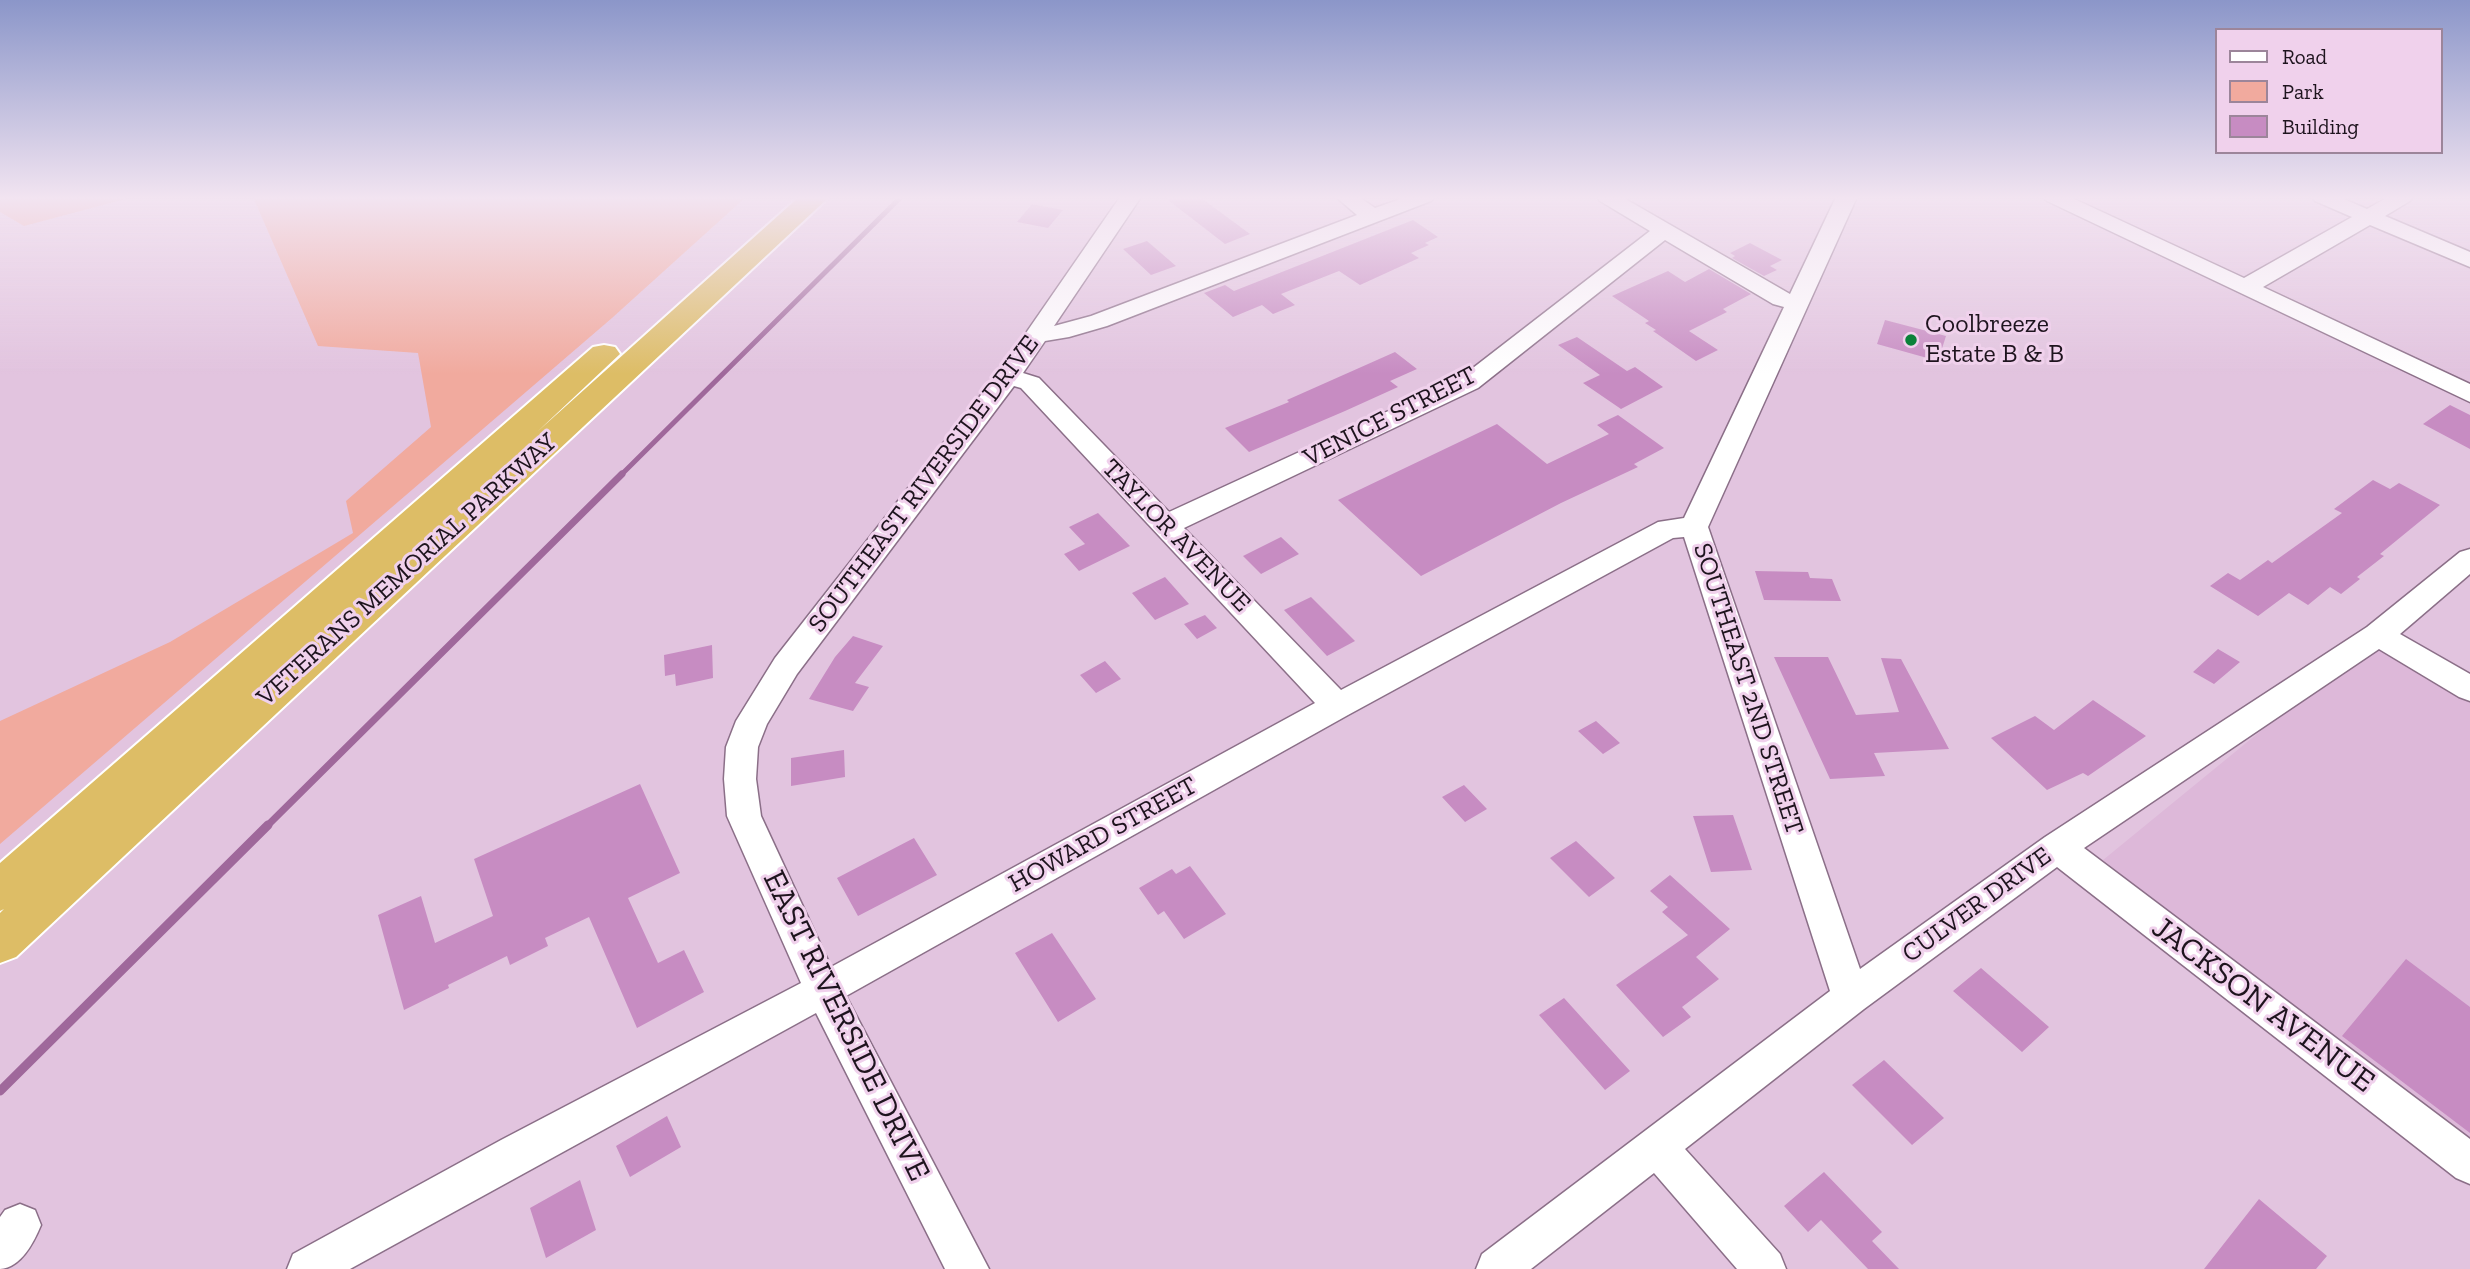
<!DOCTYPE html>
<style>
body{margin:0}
#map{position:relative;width:2470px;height:1269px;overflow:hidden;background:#e2c4df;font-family:"Zilla Slab",serif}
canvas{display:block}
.legend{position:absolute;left:2215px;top:28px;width:228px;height:126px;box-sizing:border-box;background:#f0d1ec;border:2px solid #9c859a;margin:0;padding:9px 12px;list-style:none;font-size:21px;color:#1e141e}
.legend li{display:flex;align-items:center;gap:14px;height:35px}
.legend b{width:35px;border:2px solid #9c859a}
</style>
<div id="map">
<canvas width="2470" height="1269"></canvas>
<ul class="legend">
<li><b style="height:9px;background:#fff"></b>Road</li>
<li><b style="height:19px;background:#f1aa9e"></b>Park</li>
<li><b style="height:19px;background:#c78cc2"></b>Building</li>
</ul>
</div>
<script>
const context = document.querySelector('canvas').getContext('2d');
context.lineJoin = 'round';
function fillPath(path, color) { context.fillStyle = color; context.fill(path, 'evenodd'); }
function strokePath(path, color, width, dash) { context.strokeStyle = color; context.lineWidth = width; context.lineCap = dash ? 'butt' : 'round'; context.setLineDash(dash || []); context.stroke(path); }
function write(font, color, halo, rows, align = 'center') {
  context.font = font + ' "Zilla Slab",serif'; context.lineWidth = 6; context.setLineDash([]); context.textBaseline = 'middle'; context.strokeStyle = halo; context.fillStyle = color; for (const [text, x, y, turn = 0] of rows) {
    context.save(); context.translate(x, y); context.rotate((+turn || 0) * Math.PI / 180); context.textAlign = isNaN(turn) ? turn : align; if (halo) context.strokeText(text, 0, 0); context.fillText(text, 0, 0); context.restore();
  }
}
const built = new Path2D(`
 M2378,635l92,54v462l-367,-291z`);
const green = new Path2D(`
 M0,197h133l-109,29 -24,-14z
 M253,197h493l-134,121 -612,526v-123l170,-79 183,-109 -7,-32 85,-74 -13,-74 -100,-7z`);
const streamFar2 = new Path2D(`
 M620,476l281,-279`);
const streamFar1 = new Path2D(`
 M266,827l356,-353`);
const stream = new Path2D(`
 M0,1091l268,-266`);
const building = new Path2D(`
 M1164,197h36l50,37 -25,10z
 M1032,204l31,6 -15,18 -31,-6z
 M1413,220l25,17 -13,6 4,2 -18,8 8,5 -59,27 -21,-14 -58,23 14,11 -22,9 -11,-9 -29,12 -29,-24 21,-8 9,6z
 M1147,241l29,25 -25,9 -28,-26z
 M1750,243l32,17 -12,6 7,4 -13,6 -32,-18 3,-2 -5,-3z
 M1709,269l42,25 -28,15 4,3 -38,19 29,19 -22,11 -43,-30 3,-1 -11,-7 4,-2 -37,-25 56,-25 17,11z
 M1885,320l61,16 -8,25 -61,-17z
 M1577,337l50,34 8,-4 28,20 -42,22 -38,-26 17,-8 -42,-30z
 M1395,352l22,17 -27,12 8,6 -53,24 -96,41 -24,-24 64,-26 -2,-2z
 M2450,405l20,10v34l-47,-25z
 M1618,415l46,33 -30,16 4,3 -77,36 -140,73 -83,-76 159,-76 50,40 62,-30 -12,-9z
 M2373,480l17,9 9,-6 41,22 -60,49 4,2 -27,21 3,2 -19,15 -11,-7 -22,18 -19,-12 -31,23 -48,-30 18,-13 12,7 28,-20 4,3 70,-50 -8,-4z
 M1098,513l32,33 -51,25 -15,-17 21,-10 -16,-17z
 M1281,537l18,17 -38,20 -18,-18z
 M1755,571l53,1 2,6 22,1 9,22 -77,-1z
 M1165,577l24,27 -34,16 -23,-27z
 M1311,597l44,44 -28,15 -43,-46z
 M1205,615l12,13 -20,11 -13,-15z
 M853,636l30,10 -28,37 14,4 -16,24 -44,-12 26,-42z
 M712,645l1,33 -37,8 -1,-12 -10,2 -1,-21z
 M2218,649l22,13 -26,22 -21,-12z
 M1774,657h54l28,58 43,-3 -18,-54 20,1 48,90 -75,4 11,23 -55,3z
 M1105,661l16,18 -25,14 -16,-18z
 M2093,700l53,36 -58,40 -5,-3 -36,17 -56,-52 44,-22 19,14z
 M1596,721l24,22 -17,11 -25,-23z
 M844,750l1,27 -54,9v-28z
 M640,784l40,89 -52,25 30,65 26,-13 20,42 -67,36 -48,-111 -44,21 3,8 -38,19 -3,-9 -59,29 1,3 -45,22 -26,-95 43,-19 14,47 58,-27 -19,-57z
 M1464,785l23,24 -22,13 -23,-25z
 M1733,815l19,55 -41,2 -18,-56z
 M914,838l23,37 -79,41 -21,-38z
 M1576,841l39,37 -26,19 -39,-39z
 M1190,866l36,48 -42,25 -20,-28 -6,4 -19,-27 33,-19 4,5z
 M1670,875l60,54 -34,28 23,22 -37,28 9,10 -28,20 -47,-52 72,-50 -26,-23 6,-5 -18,-16z
 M1052,933l44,66 -38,23 -43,-69z
 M2406,959l64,48v126l-128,-97z
 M1981,968l68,59 -27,25 -69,-61z
 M1564,998l66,73 -25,19 -66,-75z
 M1884,1060l60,58 -32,27 -60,-60z
 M667,1116l14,31 -51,30 -14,-31z
 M1824,1172l58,60 -10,9 27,28h-31l-47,-49 -13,12 -24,-26z
 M580,1180l16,50 -50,28 -16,-50z
 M2259,1199l68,57 -11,13h-112z`);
const minor = new Path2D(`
 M1120,197h21l-87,129 37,-10 266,-101 -21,-18h23l16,11 31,-11h29l-4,4 -324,125 -38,11 -24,4 -22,32 16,5 130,134 291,-134 190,-147 -50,-30 -3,-4h25l168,97 46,-97h21l-149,330 152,442 185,-132 322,-210 93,-75 10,-3v25l-70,60 70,40v27l-11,-4 -80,-48 -295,199 386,291v45l-14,-6 -399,-311 -193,142 -179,140 95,105 6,15h-49l-83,-96 -123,96h-55l6,-15 348,-263 -146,-454 -11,1 -325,177 -502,281 143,273h-44l-129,-256 -466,256h-63l6,-15 208,-114 300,-157 -74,-167 -3,-37 2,-32 10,-26 39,-63 224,-286zM1665,240l108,64 11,3 -100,211 -26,4 -317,168 -157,-162 294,-140zM1014,386l7,2 294,315 -484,264 -70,-151 -5,-37 2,-32 9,-23 30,-50z
 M2043,197h27l174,81 108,-61 -37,-16 -3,-4h27l28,12 21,-12h25l-3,4 -25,15 85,36v15l-100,-42 -107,62 207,97v18l-423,-201z
 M20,1204l15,6 6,15c-7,17 -20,43 -41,44v-52l5,-7z`);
const highway = new Path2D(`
 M799,197h30l-813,760 -16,6v-50l4,-4 -4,2v-48l593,-516 11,-2 11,2 5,7 -83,78z`);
const markers = [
 [1911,340,7,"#0a8139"]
];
const poiNames = [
 ["Coolbreeze",1925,325],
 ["Estate B & B",1925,355]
];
const streetNames = [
 ["VENICE STREET",1390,417,-27],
 ["SOUTHEAST RIVERSIDE DRIVE",924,484,-53],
 ["TAYLOR AVENUE",1176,536,46],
 ["VETERANS MEMORIAL PARKWAY",407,570,-42],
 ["SOUTHEAST 2ND STREET",1748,689,72],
 ["HOWARD STREET",1103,835,-29],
 ["CULVER DRIVE",1977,905,-36]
];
const nearStreetnames = [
 ["JACKSON AVENUE",2263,1005,37],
 ["EAST RIVERSIDE DRIVE",846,1026,64]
];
fillPath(built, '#ddb8d9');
fillPath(green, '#f1aa9e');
strokePath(streamFar2, '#9f689b', 5);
strokePath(streamFar1, '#9f689b', 7);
strokePath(stream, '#9f689b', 9);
fillPath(building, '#c78cc2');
strokePath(minor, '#8b6f88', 3);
strokePath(highway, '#fff', 4);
fillPath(minor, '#fff');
fillPath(highway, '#ddbd66');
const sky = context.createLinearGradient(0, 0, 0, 374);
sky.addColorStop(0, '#8b96c9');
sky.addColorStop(0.53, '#f2e4f1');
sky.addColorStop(1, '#f2e4f100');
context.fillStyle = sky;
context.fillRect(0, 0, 2470, 374);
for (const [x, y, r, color] of markers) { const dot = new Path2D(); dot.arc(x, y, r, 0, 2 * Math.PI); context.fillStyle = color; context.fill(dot); strokePath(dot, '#f0d1ec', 2.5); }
write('26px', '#1e141e', '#f0d1ec', poiNames, 'left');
write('26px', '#1e141e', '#f0d1ec', streetNames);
write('32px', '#1e141e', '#f0d1ec', nearStreetnames);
</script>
